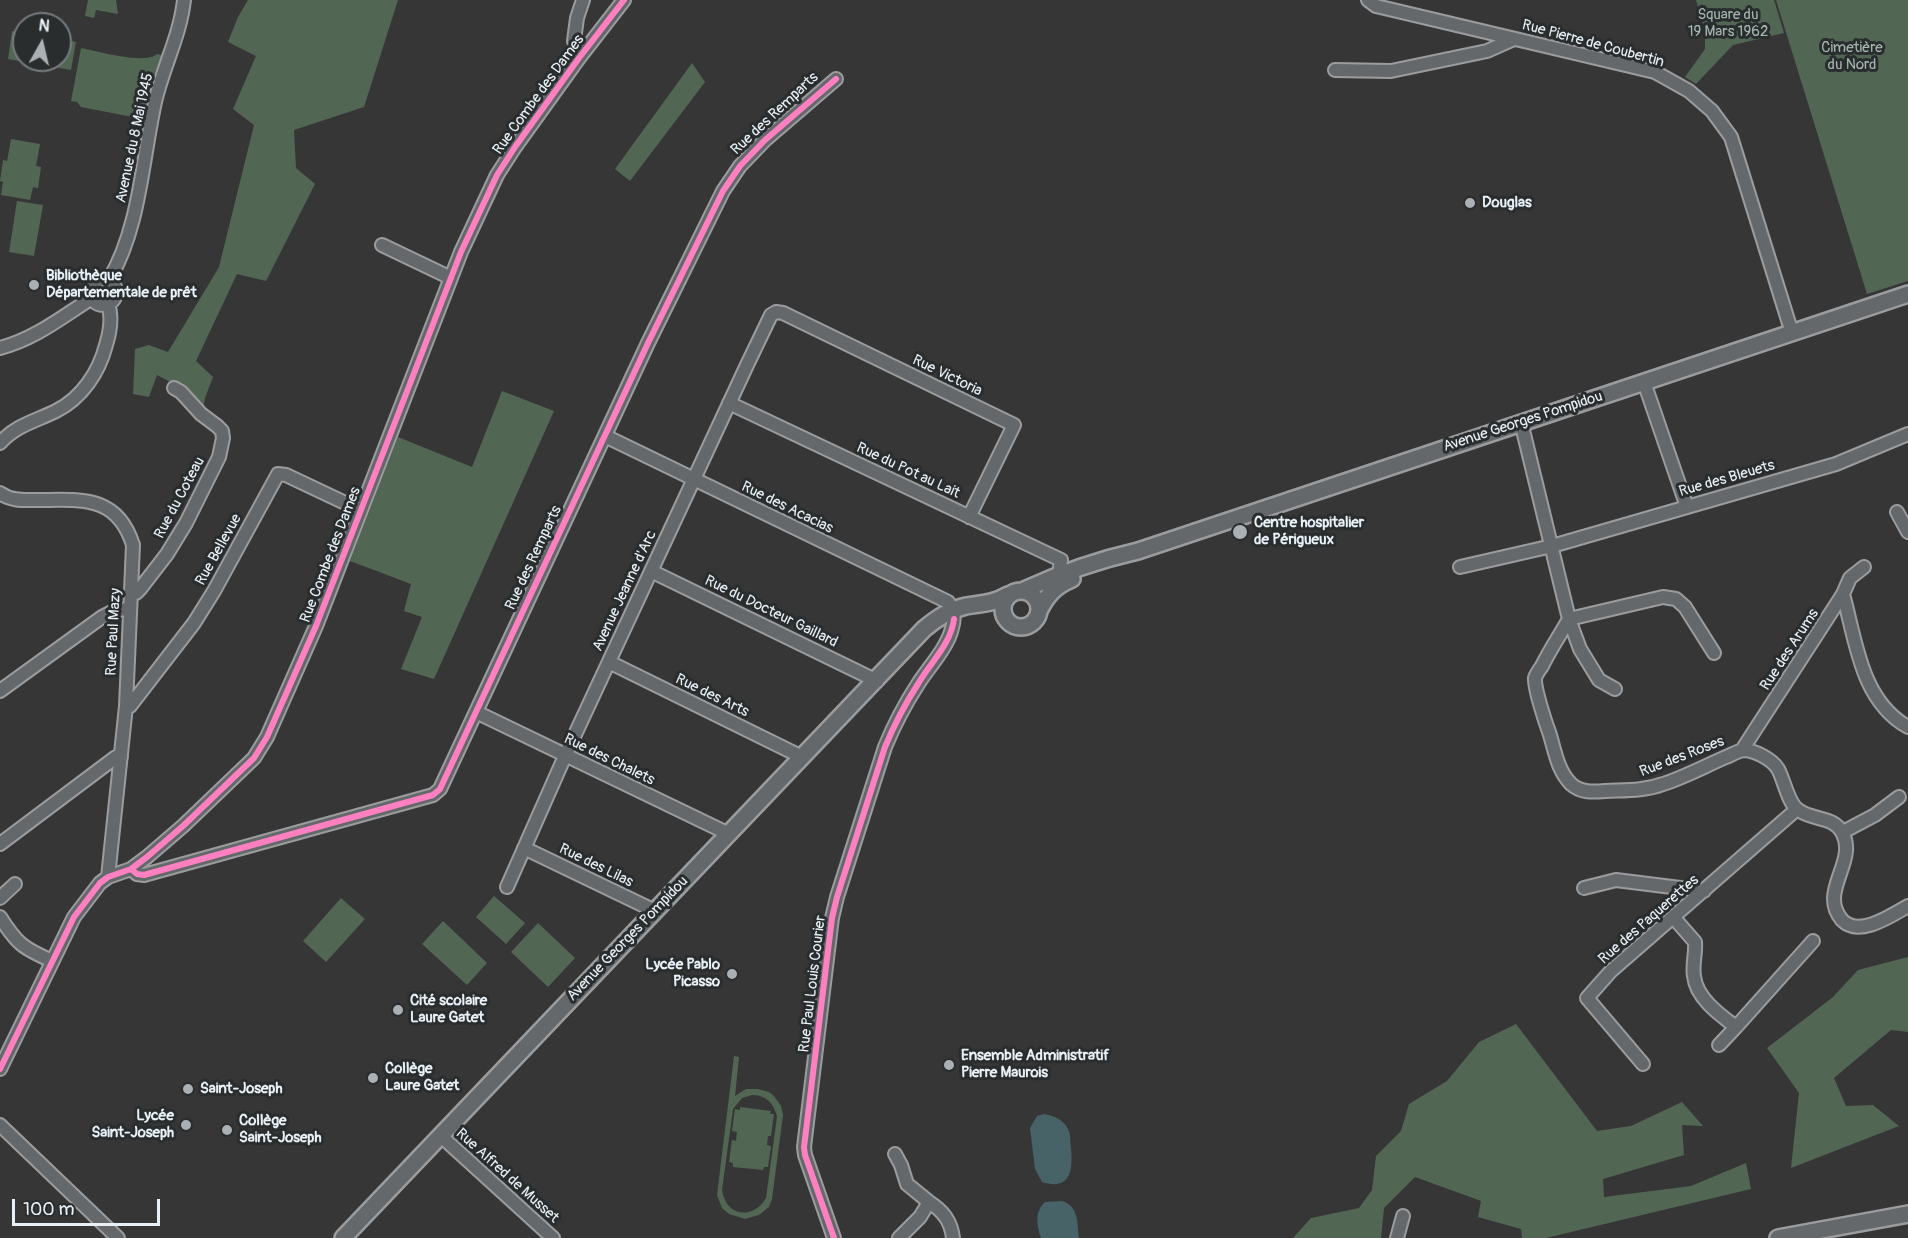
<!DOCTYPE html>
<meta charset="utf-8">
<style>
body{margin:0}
#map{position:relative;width:1908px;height:1238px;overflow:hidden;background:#363637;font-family:Pangolin,sans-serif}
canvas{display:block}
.north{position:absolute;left:12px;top:12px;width:60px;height:60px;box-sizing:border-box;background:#2a2d2e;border:2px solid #767b7f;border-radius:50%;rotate:8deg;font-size:16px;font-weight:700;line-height:24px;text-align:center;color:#e8f1f8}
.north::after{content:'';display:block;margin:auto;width:21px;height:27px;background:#aab0b4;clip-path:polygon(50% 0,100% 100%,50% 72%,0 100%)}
.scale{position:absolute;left:12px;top:1199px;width:148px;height:27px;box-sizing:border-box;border:3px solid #e8f1f8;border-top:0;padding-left:8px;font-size:18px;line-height:21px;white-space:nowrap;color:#e8f1f8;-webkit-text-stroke:4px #2a2d2e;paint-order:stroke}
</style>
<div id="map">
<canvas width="1908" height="1238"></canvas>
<div class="north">N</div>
<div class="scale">100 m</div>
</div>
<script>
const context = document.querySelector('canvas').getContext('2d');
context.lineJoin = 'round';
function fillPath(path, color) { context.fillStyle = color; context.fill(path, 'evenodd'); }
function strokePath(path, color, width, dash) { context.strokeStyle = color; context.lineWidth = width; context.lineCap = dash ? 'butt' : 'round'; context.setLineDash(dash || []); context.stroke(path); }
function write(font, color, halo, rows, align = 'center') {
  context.font = font + ' Pangolin,sans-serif'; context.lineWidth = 6; context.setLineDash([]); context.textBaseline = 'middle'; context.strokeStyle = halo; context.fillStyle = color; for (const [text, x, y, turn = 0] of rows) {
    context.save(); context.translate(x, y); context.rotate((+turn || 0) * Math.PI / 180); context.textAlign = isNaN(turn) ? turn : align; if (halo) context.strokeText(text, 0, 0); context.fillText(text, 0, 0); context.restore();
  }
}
const green = new Path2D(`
 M88,0h28l2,14 -22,-4 -2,8 -9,-2z
 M248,0h150l-34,107 -70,23 2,38 19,16 -49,97 -29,-7 -41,87 17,16 -8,21 -2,13 -21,-23 -25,-13 -8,22 -16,-3 2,-45 14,-4 19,7 51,-85 35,-142 -21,-16 23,-53 -28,-14 10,-25z
 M1696,0h78l10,33 -51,12 -37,39 -11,-7 20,-28v-18z
 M1776,0h132v281l-41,13z
 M12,31l12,2v27h36v-21l16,3 -5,28 -63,-11z
 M81,48c16,3 64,17 76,6l4,1v7l-7,12 -11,45 -62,-12 -4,-5 -6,-1z
 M692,63l13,19 -75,99 -15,-12z
 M11,139l29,5 -4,22 5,1 -3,21 -5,-1 -3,13 -29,-5 2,-13 -3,-1 3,-21 4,1z
 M17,201l26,4 -9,51 -25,-4z
 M502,391l52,20 -120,268 -33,-10 21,-52 -18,-6 7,-27 -61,-23 48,-124 74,30z
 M494,896l31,27 -19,21 -30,-27z
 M341,898l24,21 -39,43 -23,-21z
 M443,921l44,42 -20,22 -45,-41z
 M538,923l37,35 -27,29 -37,-35z
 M1908,957v75l-17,-2 -57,48 12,28 27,-1 26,21 -108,42 8,-75 -32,-45 66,-51 25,-27z
 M1516,1024l81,107 34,-5 51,-24 21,24 -21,-1 2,30 -81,24 1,18 87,-11 55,-23 5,26 -205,49h-24l-1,-9 -43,-12 3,-16 -66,-24 -31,31 -3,30h-88l18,-20 48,-10 13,-18 4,-34 25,-25 8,-27 38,-23 32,-39z
 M734,1056l5,1 -4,39 11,-7h12l11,3 5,4 7,10 2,9 -11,84 -3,8 -10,8 -14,4 -16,-5 -7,-6 -5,-13zM752,1095c14,0 22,8 25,22l-11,81c-13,22 -40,19 -44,-8l11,-81 9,-11z
 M740,1107l31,4 -1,3h4l-3,22h-3l-1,9 4,1 -3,21h-4l-1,3 -30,-3v-4l-4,-1 3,-22 4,1 1,-9 -5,-1 3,-22 5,1z`);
const water = new Path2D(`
 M1044,1114c10,2 19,5 24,15 3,5 2,13 3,19 2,22 0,43 -29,34l-7,-13 -5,-41 7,-12z
 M1062,1201c17,5 15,22 17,37h-38c-4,-12 -7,-26 4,-36z`);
const minor = new Path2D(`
 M1368,0l8,6 279,66 34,19 23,20 19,26 61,196
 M579,58l-5,-17 3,-23 6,-18
 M1335,70l56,1 96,-20 27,-12
 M382,245l69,33
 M90 292a13 13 0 1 1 26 0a13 13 0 1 1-26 0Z
 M109,280c31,-53 33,-119 46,-178 8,-35 25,-66 29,-102
 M0,348c35,-9 62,-31 92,-50
 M1644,382l43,125
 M729,403l332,157 -2,15
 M1521,422l48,197c-9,16 -19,31 -27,47 -2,3 -6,8 -7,12 -1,10 11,46 15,57 5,17 8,36 21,49 10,9 22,8 34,7 20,-1 39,0 58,-7 22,-7 42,-18 63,-27 5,-2 12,-6 17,-7 11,0 29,9 35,19 6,11 10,33 19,40 14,12 37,6 46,25 14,29 -25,58 -1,86 17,18 50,-5 66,-14
 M605,436l343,166c6,7 7,17 4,26 -4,19 -24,40 -34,56 -13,20 -24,41 -33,63l-48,150 -5,21 -28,229 1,8 29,83
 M0,443c16,-18 36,-22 56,-32 26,-13 43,-39 50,-66 4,-13 7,-27 2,-41
 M0,493c11,8 23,7 36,7 44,0 81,-6 97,45l-7,161 -18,171
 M1897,512l11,20
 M1460,567l92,-21 284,-82 72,-30
 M651,571l226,110
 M131,593h5l4,-4 27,-35 19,-31 33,-66 4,-19 -1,-7 -5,-5 -16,-12 -20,-22 -7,-4
 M1843,594c13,47 18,107 65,133
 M609,662l193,95
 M1615,689l-16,-9 -19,-31 -11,-30 94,-22 13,2 9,8 29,46
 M0,691l102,-74 14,-7 14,-1
 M126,706h4l64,-83 20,-32 64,-117 8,1 74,35
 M476,712l253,122
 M1742,750l101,-156 7,-16 14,-11
 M1843,832l32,-17 24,-18
 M0,844l116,-87h5
 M524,848l131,63
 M131,869l6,5 7,1 289,-80 7,-6 208,-446 75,-152 17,-25 25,-26 71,-61
 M507,887l58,-131 182,-391 24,-50 5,-3 7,1 231,112 -45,92
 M1584,888l32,-8 88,11
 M0,898l15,-14
 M0,917c17,27 23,31 52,44
 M1674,918l21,24c1,12 -3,23 -1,34 2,22 26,39 42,51l77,-86
 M1719,1045l17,-18
 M1643,1064l-56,-66 24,-27 186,-162
 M0,1069l74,-152 26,-34 8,-6 23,-8 16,-12 36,-31 71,-68 13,-21 49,-111 145,-374 36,-77 18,-28 64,-89 45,-58
 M0,1125l118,113
 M441,1136l112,102
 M895,1154l6,11 6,19 22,18
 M899,1238l21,-21 9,-15c14,9 22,19 24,36
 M1397,1238l6,-22`);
const major = new Path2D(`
 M1024,590c37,-17 74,-30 114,-39l770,-257
 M1003 609a18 18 0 1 1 36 0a18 18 0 1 1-36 0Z
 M1039,611c8,-16 16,-25 33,-32
 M343,1238l581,-609c13,-11 25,-19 42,-23 17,-3 26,-2 42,-11
 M1778,1238l130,-24`);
const cycleway = new Path2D(`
 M131,869l6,5 7,1 289,-80 7,-6 208,-446 75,-152 17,-25 25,-26 71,-61
 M0,1069l74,-152 26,-34 8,-6 23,-8 16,-12 36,-31 71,-68 13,-21 49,-111 145,-374 36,-77 18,-28 64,-89 45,-58
 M834,1238l-29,-83 -1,-8 28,-229 5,-21 48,-150c9,-22 20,-43 33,-63 12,-21 33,-40 36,-65`);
const markers = [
 [1470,203,6,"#aab0b4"],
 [34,285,6,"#aab0b4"],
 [1240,532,8,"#aab0b4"],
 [732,974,6,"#aab0b4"],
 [398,1010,6,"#aab0b4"],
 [949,1065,6,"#aab0b4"],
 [373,1078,6,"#aab0b4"],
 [188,1089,6,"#aab0b4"],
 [186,1125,6,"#aab0b4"],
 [227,1130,6,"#aab0b4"]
];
const parkNames = [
 ["Square du",1728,15],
 ["19 Mars 1962",1728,32],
 ["Cimetière",1852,48],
 ["du Nord",1852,65]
];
const streetNames = [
 ["Rue Pierre de Coubertin",1593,44,15],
 ["Rue Combe des Dames",539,95,-54],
 ["Rue des Remparts",775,114,-43],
 ["Avenue du 8 Mai 1945",135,138,-78],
 ["Rue Victoria",947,376,26],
 ["Avenue Georges Pompidou",1523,422,-18],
 ["Rue du Pot au Lait",908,471,25],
 ["Rue des Bleuets",1727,479,-16],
 ["Rue du Coteau",180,498,-62],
 ["Rue des Acacias",787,508,26],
 ["Rue Bellevue",219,550,-61],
 ["Rue Combe des Dames",331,555,-69],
 ["Rue des Remparts",534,558,-65],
 ["Avenue Jeanne d'Arc",625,591,-65],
 ["Rue du Docteur Gaillard",771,612,26],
 ["Rue Paul Mazy",114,632,-87],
 ["Rue des Arums",1790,650,-57],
 ["Rue des Arts",712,696,26],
 ["Rue des Roses",1682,757,-21],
 ["Rue des Chalets",609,760,26],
 ["Rue des Lilas",596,866,26],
 ["Rue des Paquerettes",1649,920,-41],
 ["Avenue Georges Pompidou",628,939,-46],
 ["Rue Paul Louis Courier",813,984,-83],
 ["Rue Alfred de Musset",507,1176,42]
];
const poiNames = [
 ["Douglas",1482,203],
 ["Bibliothèque",46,276],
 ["Départementale de prêt",46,293],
 ["Centre hospitalier",1254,523],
 ["de Périgueux",1254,540],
 ["Lycée Pablo",720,965,"right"],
 ["Picasso",720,982,"right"],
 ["Cité scolaire",410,1001],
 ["Laure Gatet",410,1018],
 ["Ensemble Administratif",961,1056],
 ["Pierre Maurois",961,1073],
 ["Collège",385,1069],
 ["Laure Gatet",385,1086],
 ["Saint-Joseph",200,1089],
 ["Lycée",174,1116,"right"],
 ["Saint-Joseph",174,1133,"right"],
 ["Collège",239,1121],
 ["Saint-Joseph",239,1138]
];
fillPath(green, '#526654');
fillPath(water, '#476367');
strokePath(minor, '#9b9c9e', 16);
strokePath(major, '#9b9c9e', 20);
strokePath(minor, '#65686b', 12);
strokePath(major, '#65686b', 15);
strokePath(cycleway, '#ff80c0', 6);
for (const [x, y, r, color] of markers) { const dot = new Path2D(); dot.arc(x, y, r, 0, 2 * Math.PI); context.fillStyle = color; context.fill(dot); strokePath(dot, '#2a2d2e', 2); }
write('15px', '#a6b6b0', '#2a2d2e', parkNames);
write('15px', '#e8f1f8', '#2a2d2e', streetNames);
write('bold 15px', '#e8f1f8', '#2a2d2e', poiNames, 'left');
</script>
